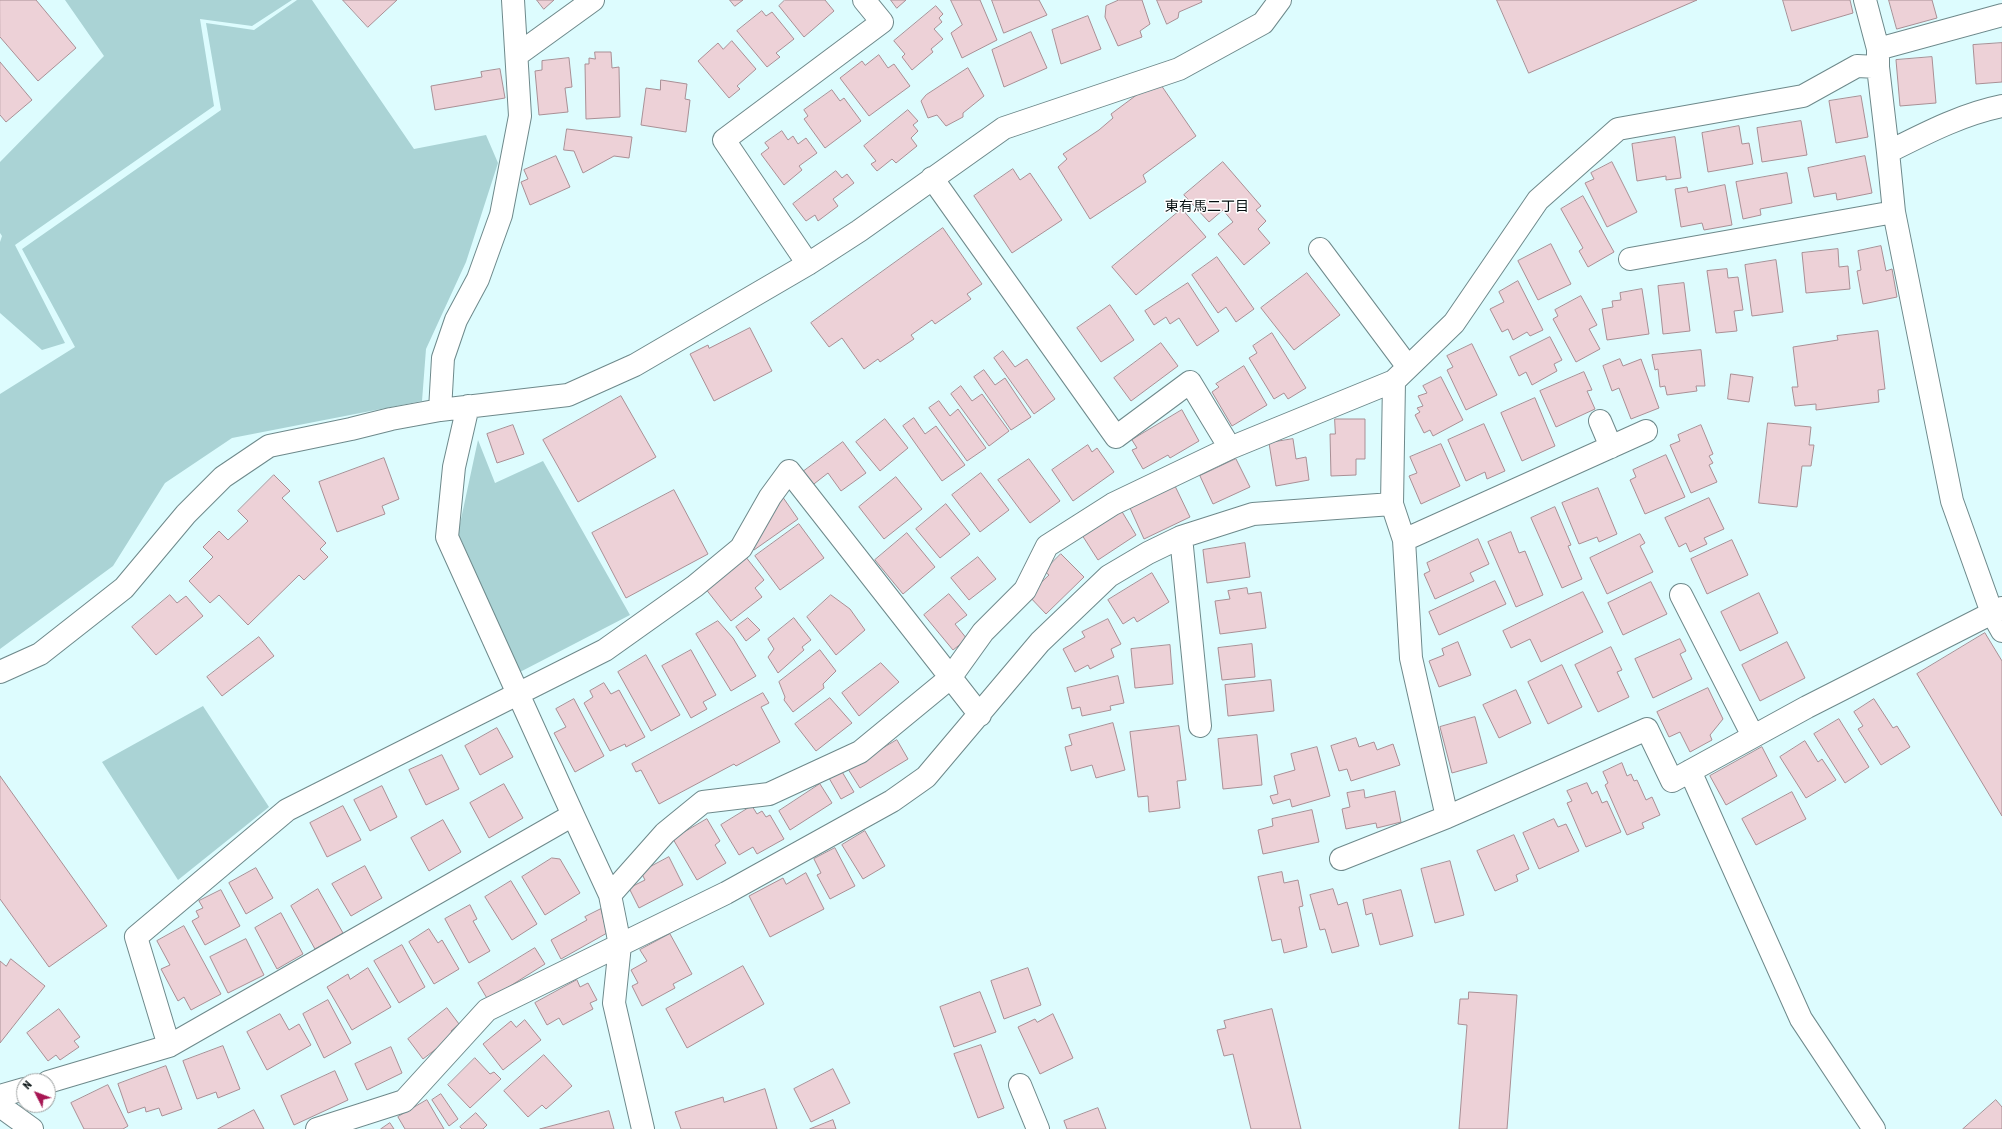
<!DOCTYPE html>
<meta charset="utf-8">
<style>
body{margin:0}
#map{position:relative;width:2002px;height:1129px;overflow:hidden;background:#ddfcfe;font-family:"Roboto Condensed",sans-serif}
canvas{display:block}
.north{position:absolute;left:16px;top:1073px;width:40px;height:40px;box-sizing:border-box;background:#fff;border:1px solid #9b9f9f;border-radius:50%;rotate:312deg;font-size:11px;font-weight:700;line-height:16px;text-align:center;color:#050f10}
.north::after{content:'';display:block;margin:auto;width:14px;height:18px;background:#a71653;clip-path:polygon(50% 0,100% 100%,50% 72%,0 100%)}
</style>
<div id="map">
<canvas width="2002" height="1129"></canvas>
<div class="north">N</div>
</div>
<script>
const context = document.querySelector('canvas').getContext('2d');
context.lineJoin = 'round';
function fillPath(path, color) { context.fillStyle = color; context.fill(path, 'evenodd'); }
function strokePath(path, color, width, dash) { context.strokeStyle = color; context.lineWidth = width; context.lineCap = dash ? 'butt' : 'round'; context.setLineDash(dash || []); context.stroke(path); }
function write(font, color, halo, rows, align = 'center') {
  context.font = font + ' "Roboto Condensed","Noto Sans JP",sans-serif'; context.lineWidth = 3; context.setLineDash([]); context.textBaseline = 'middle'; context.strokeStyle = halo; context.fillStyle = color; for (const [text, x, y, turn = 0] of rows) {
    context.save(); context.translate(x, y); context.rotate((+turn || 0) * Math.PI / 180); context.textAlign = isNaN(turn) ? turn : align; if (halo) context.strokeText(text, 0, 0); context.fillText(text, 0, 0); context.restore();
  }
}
const green = new Path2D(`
 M65,0h227l-40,26 -52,-7 14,87 -199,139 50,98 -23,7 -42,-37v-71l2,-6 -2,-3v-71l104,-106z
 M297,0h15l102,149 72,-14 12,28 -32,99 -40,87 -4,52 -190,37 -67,45 -52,83 -113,83v-255l75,-47 -53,-98 199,-139 -15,-87 48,7z
 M478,440l17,43 48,-22 87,154 -110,57 -62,-139z
 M203,706l66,101 -91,73 -76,-118z`);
const building = new Path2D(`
 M0,0h36l40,48 -38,33 -38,-44z
 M343,0h54l-29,27z
 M537,0h17l-10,9z
 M730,0h13l-8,6z
 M785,0h40l9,11 -30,26 -25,-31z
 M891,0h15l-9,8z
 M951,0h29l17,40 -35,18 -11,-25 11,-8z
 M992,0h47l8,15 -43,18z
 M1119,0h23l8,24 -10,7 2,6 -24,9 -13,-29 1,-11z
 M1157,0h44l1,2 -23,10 -1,6 -11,6z
 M1497,0h200l-168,73z
 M1783,0h67l3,13 -61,18z
 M1889,0h43l5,18 -40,11z
 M936,6l7,8 -4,4 3,4 -8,7 9,10 -12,10 2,3 -21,18 -10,-13 3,-3 -11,-13z
 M762,11l4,5 6,-4 22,27 -18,14 4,4 -13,10 -30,-36z
 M1088,16l13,33 -40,15 -9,-34z
 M1031,32l16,36 -43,19 -12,-37z
 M732,41l24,28 -19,17 3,3 -11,9 -31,-37 20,-18 5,6z
 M2002,43v39l-26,2 -3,-39z
 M595,52h16l1,16 7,-1 1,50 -34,2 -1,-55h4v-6l6,1z
 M879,55l9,13 6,-4 16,22 -41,30 -29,-38 22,-17 3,4z
 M1932,57l4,46 -36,3 -4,-46z
 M569,58l3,29 -7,1 3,24 -29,3 -4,-44 7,-1v-9z
 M0,62l32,38 -26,22 -6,-7z
 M968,68l16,28 -21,17v4l-17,9 -9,-11 -9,3 -7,-17 5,-6z
 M500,69l5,29 -70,12 -4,-24 51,-9 -1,-5z
 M661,80l26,4 -2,15 5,1 -4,32 -45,-7 5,-37 14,2z
 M1161,85l35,51 -53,39 3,7 -56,37 -32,-52 9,-8 -4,-5 36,-24 14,-12 -2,-4 35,-26z
 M832,90l8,11 4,-3 17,23 -36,27 -21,-29 4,-3 -4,-6z
 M1861,96l7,41 -32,6 -7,-42z
 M908,110l10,11 -5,4 5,6 -7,7 6,8 -21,17 -4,-4 -15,12 -6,-7 5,-3 -12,-15z
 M1801,121l6,34 -45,7 -5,-34z
 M1739,126l3,18 7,-1 4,21 -45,8 -6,-39z
 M567,129l65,8 -3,21 -15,-2 -31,17 -9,-22 -10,-1z
 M782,131l6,9 5,-4 5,8 8,-6 11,15 -18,13 3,4 -18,15 -23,-31 8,-6 -4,-5z
 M1675,137l6,41 -15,2v-4l-29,5 -5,-37z
 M556,156l14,31 -40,18 -9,-23 7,-3 -4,-9z
 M1865,156l7,37 -35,7 -1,-7 -22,4 -6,-29z
 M1223,162l38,44 -5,4 10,11 -8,8 12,14 -26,22 -26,-31 15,-12 -10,-12 -14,12 -25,-27z
 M1612,162l25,50 -30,15 -22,-44 9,-4 -3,-6z
 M1013,169l7,11 10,-7 32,47 -50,33 -38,-57z
 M836,171l6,7 5,-4 7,9 -21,16 5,7 -20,15 -3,-6 -9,6 -13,-17z
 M1787,173l5,30 -32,6 1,6 -18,4 -7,-37z
 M1725,185l7,40 -28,5 -2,-7 -21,4 -6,-38 12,-2 1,5z
 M1583,196l31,56 -26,15 -9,-16 4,-3 -22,-39z
 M1182,209l24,28 -70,58 -24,-28z
 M943,228l39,56 -15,10 4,5 -36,25 -3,-4 -21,15 3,4 -34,23 -2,-3 -14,10 -22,-31 -13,9 -18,-24z
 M1551,244l20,40 -33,16 -20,-39z
 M1881,246l5,25 6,-2 5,28 -34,7 -6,-33 4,-1 -3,-19z
 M1838,249l1,18 9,-1 2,23 -44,4 -4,-40z
 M1217,257l37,52 -18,13 -10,-15 -8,6 -26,-38z
 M1776,260l7,52 -31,4 -7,-51z
 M1727,269l1,9 10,-1 5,33 -9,1 3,20 -21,2 -9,-62z
 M1307,273l33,42 -46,35 -33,-42z
 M1518,281l25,49 -13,6 -3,-4 -14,8 -5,-11 -6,3 -12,-23 14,-7 -5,-10z
 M1188,283l31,48 -22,15 -18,-28 -9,6 -4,-7 -12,8 -9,-14z
 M1684,283l6,48 -27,3 -5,-48z
 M1642,289l7,45 -42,6 -5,-31 11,-2 -1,-6 9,-1 -1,-7z
 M1581,296l16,29 -8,4 11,20 -24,13 -23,-43 5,-3 -3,-6z
 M1110,305l24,35 -33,22 -24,-34z
 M750,328l22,43 -58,30 -24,-47 18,-9 1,3z
 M1878,331l7,58 -7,1 1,12 -63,8v-6l-21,2 -3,-19h6l-5,-40 45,-7 -1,-4z
 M1272,333l34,55 -18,11 -4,-6 -10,6 -25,-41 8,-5 -4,-7z
 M1550,337l12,23 -8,4 3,7 -25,14 -6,-13 -7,4 -9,-19z
 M1161,343l17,23 -47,35 -17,-23z
 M1472,344l25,51 -31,15 -19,-40 6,-3 -6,-11z
 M1701,350l4,36h-9l1,5 -30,4 -2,-9 -5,1 -2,-18 -3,1 -3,-15z
 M1003,351l12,16 12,-8 28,40 -21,15 -40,-56z
 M1620,359l3,7 18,-7 18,49 -28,11 -12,-31 -7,3 -9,-25z
 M1244,366l23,39 -35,21 -20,-34 7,-5 -3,-3z
 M984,370l11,15 10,-7 26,39 -20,13 -37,-53z
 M1584,372l8,18 -5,1 8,18 -39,18 -16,-36z
 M1731,374l22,3 -4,25 -21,-3z
 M1441,377l22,43 -30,16 -3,-6 -6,3 -9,-18 5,-3 -3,-4 6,-2 -5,-10 9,-3 -4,-7z
 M961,386l11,15 10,-7 27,37 -20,15 -38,-52z
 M621,396l35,61 -78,45 -35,-62z
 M1535,398l20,48 -33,15 -21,-48z
 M939,401l11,15 8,-7 28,39 -19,13 -38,-53z
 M1182,410l17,31 -29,17 -2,-3 -25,14 -11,-19 5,-2 -5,-8z
 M914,418l11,16 11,-8 29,39 -23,16 -39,-55z
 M885,419l23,29 -28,23 -24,-29z
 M1335,419h30v40h-9v16l-25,1 -1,-42h5z
 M1768,423l43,4 -2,18h5l-3,21h-9l-5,41 -38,-4z
 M1484,424l21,47 -18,8 -2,-7 -19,9 -18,-41z
 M513,425l11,29 -27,9 -10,-29z
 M1701,425l12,29 -4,2 4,7 -4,2 8,17 -26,11 -21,-48 10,-4 -2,-6z
 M1293,439l3,20 10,-2 3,23 -33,6 -7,-43z
 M843,442l23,31 -25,18 -13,-18 -18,14 -10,-13z
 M1441,444l19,42 -39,18 -12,-28 8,-3 -7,-16z
 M1088,445l4,7 5,-4 17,24 -41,29 -21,-31z
 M1666,455l19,42 -40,17 -15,-34 6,-3 -3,-7z
 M384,458l15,41 -17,7 3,8 -48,18 -18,-50z
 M1029,459l31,42 -30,22 -32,-43z
 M1236,459l14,28 -37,17 -13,-28z
 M981,473l28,37 -29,22 -28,-37z
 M274,475l16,16 -8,7 44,45 -6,6 8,8 -24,23 -5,-5 -51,50 -29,-30 -9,8 -21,-22 24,-24 -10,-10 16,-16 9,9 20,-19 -10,-10z
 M896,477l26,32 -38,30 -25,-32z
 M1175,486l15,31 -46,22 -14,-31z
 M1598,488l19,46 -18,8 -2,-5 -18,7 -17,-41z
 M674,490l34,64 -82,44 -34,-65z
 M782,496l16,23 -44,31 -3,-4z
 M1709,498l15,31 -20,9 3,6 -17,8 -4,-9 -7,4 -14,-29z
 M946,504l24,30 -30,24 -24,-29z
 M1555,507l16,38 -3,1 14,33 -20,9 -31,-70z
 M1121,510l15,25 -38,25 -16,-25z
 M799,524l25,34 -44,32 -25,-34z
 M1511,532l8,21 6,-2 18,44 -27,12 -28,-65z
 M907,533l28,34 -32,27 -28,-34z
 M1640,534l5,9 -5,3 13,26 -46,22 -17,-36z
 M1478,539l11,25 -19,9 4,8 -39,18 -11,-25 6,-3 -3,-8z
 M1732,540l16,35 -41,19 -16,-35z
 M1245,543l5,34 -43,6 -4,-33z
 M1061,554l23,23 -38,37 -18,-19 21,-20 -5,-4z
 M745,556l19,24 -9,8 7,9 -31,24 -26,-33z
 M978,557l18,22 -27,21 -18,-22z
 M1152,573l17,29 -32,20 -3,-5 -11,7 -15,-24z
 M1495,581l11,23 -67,31 -10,-23z
 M1651,582l16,32 -44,21 -15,-32z
 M1247,588l1,6 13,-2 5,36 -46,6 -5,-33 15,-2 -2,-8z
 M1583,592l20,40 -62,30 -11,-23 -19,9 -8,-17z
 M1759,593l19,40 -38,18 -19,-39z
 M949,594l18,21 -12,9 12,15 -14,11 -29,-35z
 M170,595l7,8 9,-7 17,20 -47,39 -24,-28z
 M831,595l19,14 15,21 -29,25 -29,-38z
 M748,618l12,12 -14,11 -10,-14z
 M794,618l17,22 -9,7 2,3 -26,23 -10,-16 6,-8 -6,-10z
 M1108,619l13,25 -10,5 3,8 -24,12 -2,-4 -13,7 -12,-23 22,-12 -3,-5z
 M718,621l15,17 23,38 -25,15 -35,-57z
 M1985,633l17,28v155l-85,-142z
 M259,637l15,19 -52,40 -15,-19z
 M1680,639l6,12 -6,3 12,25 -39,19 -18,-39z
 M1458,642l13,33 -32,12 -10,-26 15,-6 -2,-6z
 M1787,642l18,36 -45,23 -18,-36z
 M1252,644l3,33 -33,3 -4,-32z
 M1170,645l3,39 -38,4 -4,-39z
 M1611,647l11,23 -5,2 12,25 -31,15 -23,-47z
 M691,650l25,45 -13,7 4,7 -16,9 -29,-52z
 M820,650l16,21 -13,13 1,4 -31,24 -9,-12 1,-3 -6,-15z
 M646,655l34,60 -29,16 -33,-59z
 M881,663l18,19 -40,34 -17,-23z
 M1562,665l20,42 -34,17 -20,-42z
 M1118,676l6,27 -14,3 1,4 -29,6 -2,-9 -8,2 -5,-21z
 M1271,680l3,31 -46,5 -3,-31z
 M604,683l7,11 8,-4 26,47 -19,10 -1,-3 -15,7 -26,-48 9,-6 -3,-6z
 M1708,688l15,31 -13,16 2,5 -22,12 -10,-20 -11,5 -12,-25z
 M1516,690l15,33 -32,15 -16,-33z
 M763,693l6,10 -8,4 19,35 -44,24 -2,-2 -75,40 -18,-34 -5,2 -4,-8z
 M830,698l22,25 -36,28 -21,-27z
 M574,699l30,57 -29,16 -21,-39 12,-6 -10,-18z
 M1874,699l19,29 4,-2 13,21 -29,18 -23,-36 5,-3 -9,-14z
 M1475,717l12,46 -35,10 -12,-46z
 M1839,719l30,48 -24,16 -31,-49z
 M1113,723l12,47 -29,8 -4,-13 -21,6 -6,-24 7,-2 -3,-10z
 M1179,726l7,54 -9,1 3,27 -31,4 -1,-16 -10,1 -8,-65z
 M497,728l16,29 -33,18 -15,-29z
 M1257,735l5,50 -39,4 -5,-50z
 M1356,738l3,9 15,-5 3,8 16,-6 7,21 -49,16 -4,-12 -8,2 -8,-25z
 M897,740l11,19 -48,29 -12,-19z
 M1805,741l13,21 4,-3 14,21 -30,18 -26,-41z
 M1317,747l13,49 -38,11 -2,-8 -17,5 -3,-8 8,-2 -4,-18 21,-6 -4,-16z
 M1762,747l15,29 -51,29 -16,-29z
 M442,755l17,34 -33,16 -17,-35z
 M1622,763l5,13 4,-2 3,7 3,-1 9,20 6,-3 8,18 -18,8 2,5 -17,7 -22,-50 3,-2 -5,-11z
 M841,770l13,22 -13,7 -12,-21z
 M0,776l107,150 -58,41 -49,-68z
 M1587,783l5,11 5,-3 5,12 5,-2 14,31 -35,15 -19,-44 5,-2 -5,-10z
 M504,784l19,34 -34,20 -19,-35z
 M820,784l12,19 -42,27 -11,-19z
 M382,786l15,31 -27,14 -16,-31z
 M1364,790l1,8 30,-7 6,31 -24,6 -1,-5 -30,6 -4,-20 8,-2 -3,-14z
 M1792,792l14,27 -50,26 -14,-26z
 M343,806l18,34 -34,17 -17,-34z
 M752,806l5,8 5,-3 4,6 4,-2 14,24 -27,15 -4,-7 -14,8 -18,-30z
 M1312,810l7,32 -56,12 -5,-24 15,-4 -1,-7z
 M707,819l13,22 -5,4 11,18 -29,17 -24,-41z
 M1554,819l4,8 8,-3 13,27 -40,18 -16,-36z
 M443,820l18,32 -32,19 -18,-33z
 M865,831l20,35 -22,13 -21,-34z
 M1514,835l15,34 -13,6 2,6 -23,10 -18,-40z
 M835,848l20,38 -25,13 -13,-24 4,-2 -7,-14z
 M669,857l14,28 -44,23 -10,-20 16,-8 -4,-8z
 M552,858l8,1 20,34 -35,22 -23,-38z
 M1450,861l14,54 -29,8 -14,-54z
 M365,866l17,32 -31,18 -19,-32z
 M256,868l17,30 -27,16 -17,-31z
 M1282,872l2,11 14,-3 5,26 -4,1 8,40 -23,6 -3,-14 -9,2 -14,-64z
 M806,873l18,36 -54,28 -21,-41 34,-18 3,6z
 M511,881l26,43 -25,16 -27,-43z
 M318,889l25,44 -28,16 -24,-43z
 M1333,889l5,16 9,-3 12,44 -27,7 -7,-24 -5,1 -10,-35z
 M221,890l19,36 -35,19 -13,-24 7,-4 -3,-6 7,-3 -4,-7z
 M1401,890l12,46 -33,9 -8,-32 -6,2 -3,-15z
 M470,905l7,14 -4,2 17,30 -21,12 -24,-44z
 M601,909l6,24 -46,26 -10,-19 36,-20 -2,-3z
 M281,913l22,41 -26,15 -22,-41z
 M184,926l37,68 -30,16 -7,-13 -6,4 -17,-32 9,-4 -13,-24z
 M429,929l9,14 4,-3 17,29 -25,15 -25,-42z
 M670,934l22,40 -19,10 2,4 -33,18 -10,-20 6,-3 -7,-13 16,-9 -7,-11z
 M246,939l18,36 -36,18 -18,-36z
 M402,945l23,42 -26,16 -25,-42z
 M535,948l10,16 -57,36 -10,-17z
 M11,959l34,27 -45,57v-82l6,5z
 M743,966l21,38 -77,44 -21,-39z
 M368,968l23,39 -39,23 -25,-43 21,-13 2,5z
 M1028,968l13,37 -37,14 -13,-38z
 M577,980l3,7 8,-4 9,17 -7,3 3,6 -30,16 -4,-7 -12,7 -12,-22z
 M980,992l16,40 -42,15 -14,-40z
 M1469,992l48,3 -10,134h-48l8,-104 -9,-1 2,-25h8z
 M328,1000l23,43 -27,15 -21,-44z
 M447,1008l12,16 -8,7 3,4 -31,24 -15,-20z
 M59,1009l21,28 -6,4 5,6 -19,13 -4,-5 -8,6 -21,-28z
 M1272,1009l29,120h-50l-18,-75 -9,2 -7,-26 9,-2 -2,-7z
 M280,1014l9,16 10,-6 12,21 -44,25 -20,-38z
 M1053,1014l20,44 -33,16 -22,-47 17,-8 2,3z
 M525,1020l16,20 -38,30 -20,-26 28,-23 5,6z
 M981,1045l23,63 -26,10 -24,-64z
 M223,1046l17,43 -22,9 -2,-6 -19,7 -14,-38z
 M391,1047l11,26 -35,17 -12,-26z
 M544,1055l28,31 -26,23 -4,-4 -14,12 -24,-26z
 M475,1058l15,16 4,-2 7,7 -31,29 -22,-23z
 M166,1066l16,43 -20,7 -3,-8 -13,4 -1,-5 -17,6 -10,-29z
 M833,1069l17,34 -39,19 -17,-33z
 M335,1071l13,29 -54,25 -13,-29z
 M108,1085l20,41 -5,3h-39l-13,-26z
 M765,1089l12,40h-96l-6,-17 48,-15 1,5z
 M441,1094l17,25 -9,7 -17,-26z
 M427,1100l17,29h-39l-7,-12z
 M1996,1100l6,7v22h-39z
 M1098,1108l8,21h-39l-3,-8z
 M254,1110l10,19h-46z
 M609,1111l5,18h-74z
 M476,1113l11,12 -4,4h-21l-2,-2z
 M833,1120l3,9h-26z
 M390,1123l4,6h-13z`);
const minor = new Path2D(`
 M1865,0l13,49v18l10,85c36,-18 74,-38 114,-46
 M1878,49l124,-34
 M517,55l76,-55
 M1888,152l6,60 58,289 40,112 10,18
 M932,178l184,259 74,-55 40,66
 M1320,249l88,118
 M1630,259l264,-47
 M808,264l-84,-124 158,-118 -18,-22
 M468,406l-14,61 -7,70 126,278
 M440,410l3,-52 13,-38 22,-41 23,-64 19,-99 -7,-116
 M1600,421l11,26
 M1392,504l12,36 7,118 36,159
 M1181,537l19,189
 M1404,540l242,-109
 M1681,595l72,141
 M0,672l40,-18 84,-66 62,-74 37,-37 46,-31 82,-17 40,-10 49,-9 128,-15 67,-30 173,-101 51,-33 145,-103 175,-59 84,-46 17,-23
 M1690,771l111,248 73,110
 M1341,859l106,-42 200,-88 25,52 135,-74 195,-99
 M610,895l55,-62 38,-31 66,-8 91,-42 90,-74 33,-46 42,-42 22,-44 66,-42 117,-56 164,-67 60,-58 84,-123 80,-71 185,-33 54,-30 21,1
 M169,1046l-33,-109 151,-127 318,-160 90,-64 46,-38 29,-51 19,-26 191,244
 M48,1082l121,-36 404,-231 37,80 10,50 -6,58 29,126
 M1020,1085l18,44
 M0,1096l24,-7
 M0,1106l32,23
 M317,1129l87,-28 83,-91 239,-117 166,-92 34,-24 114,-135 69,-66 39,-23 33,-16 72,-23 139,-10 2,-123`);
const neighbourhoodNames = [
 ["東有馬二丁目",1207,207]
];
fillPath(green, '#aad3d5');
fillPath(building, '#edd1d7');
strokePath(building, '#a98f95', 1);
strokePath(minor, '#6e898b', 24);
strokePath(minor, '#fff', 22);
write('14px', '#050f10', '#fff', neighbourhoodNames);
</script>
